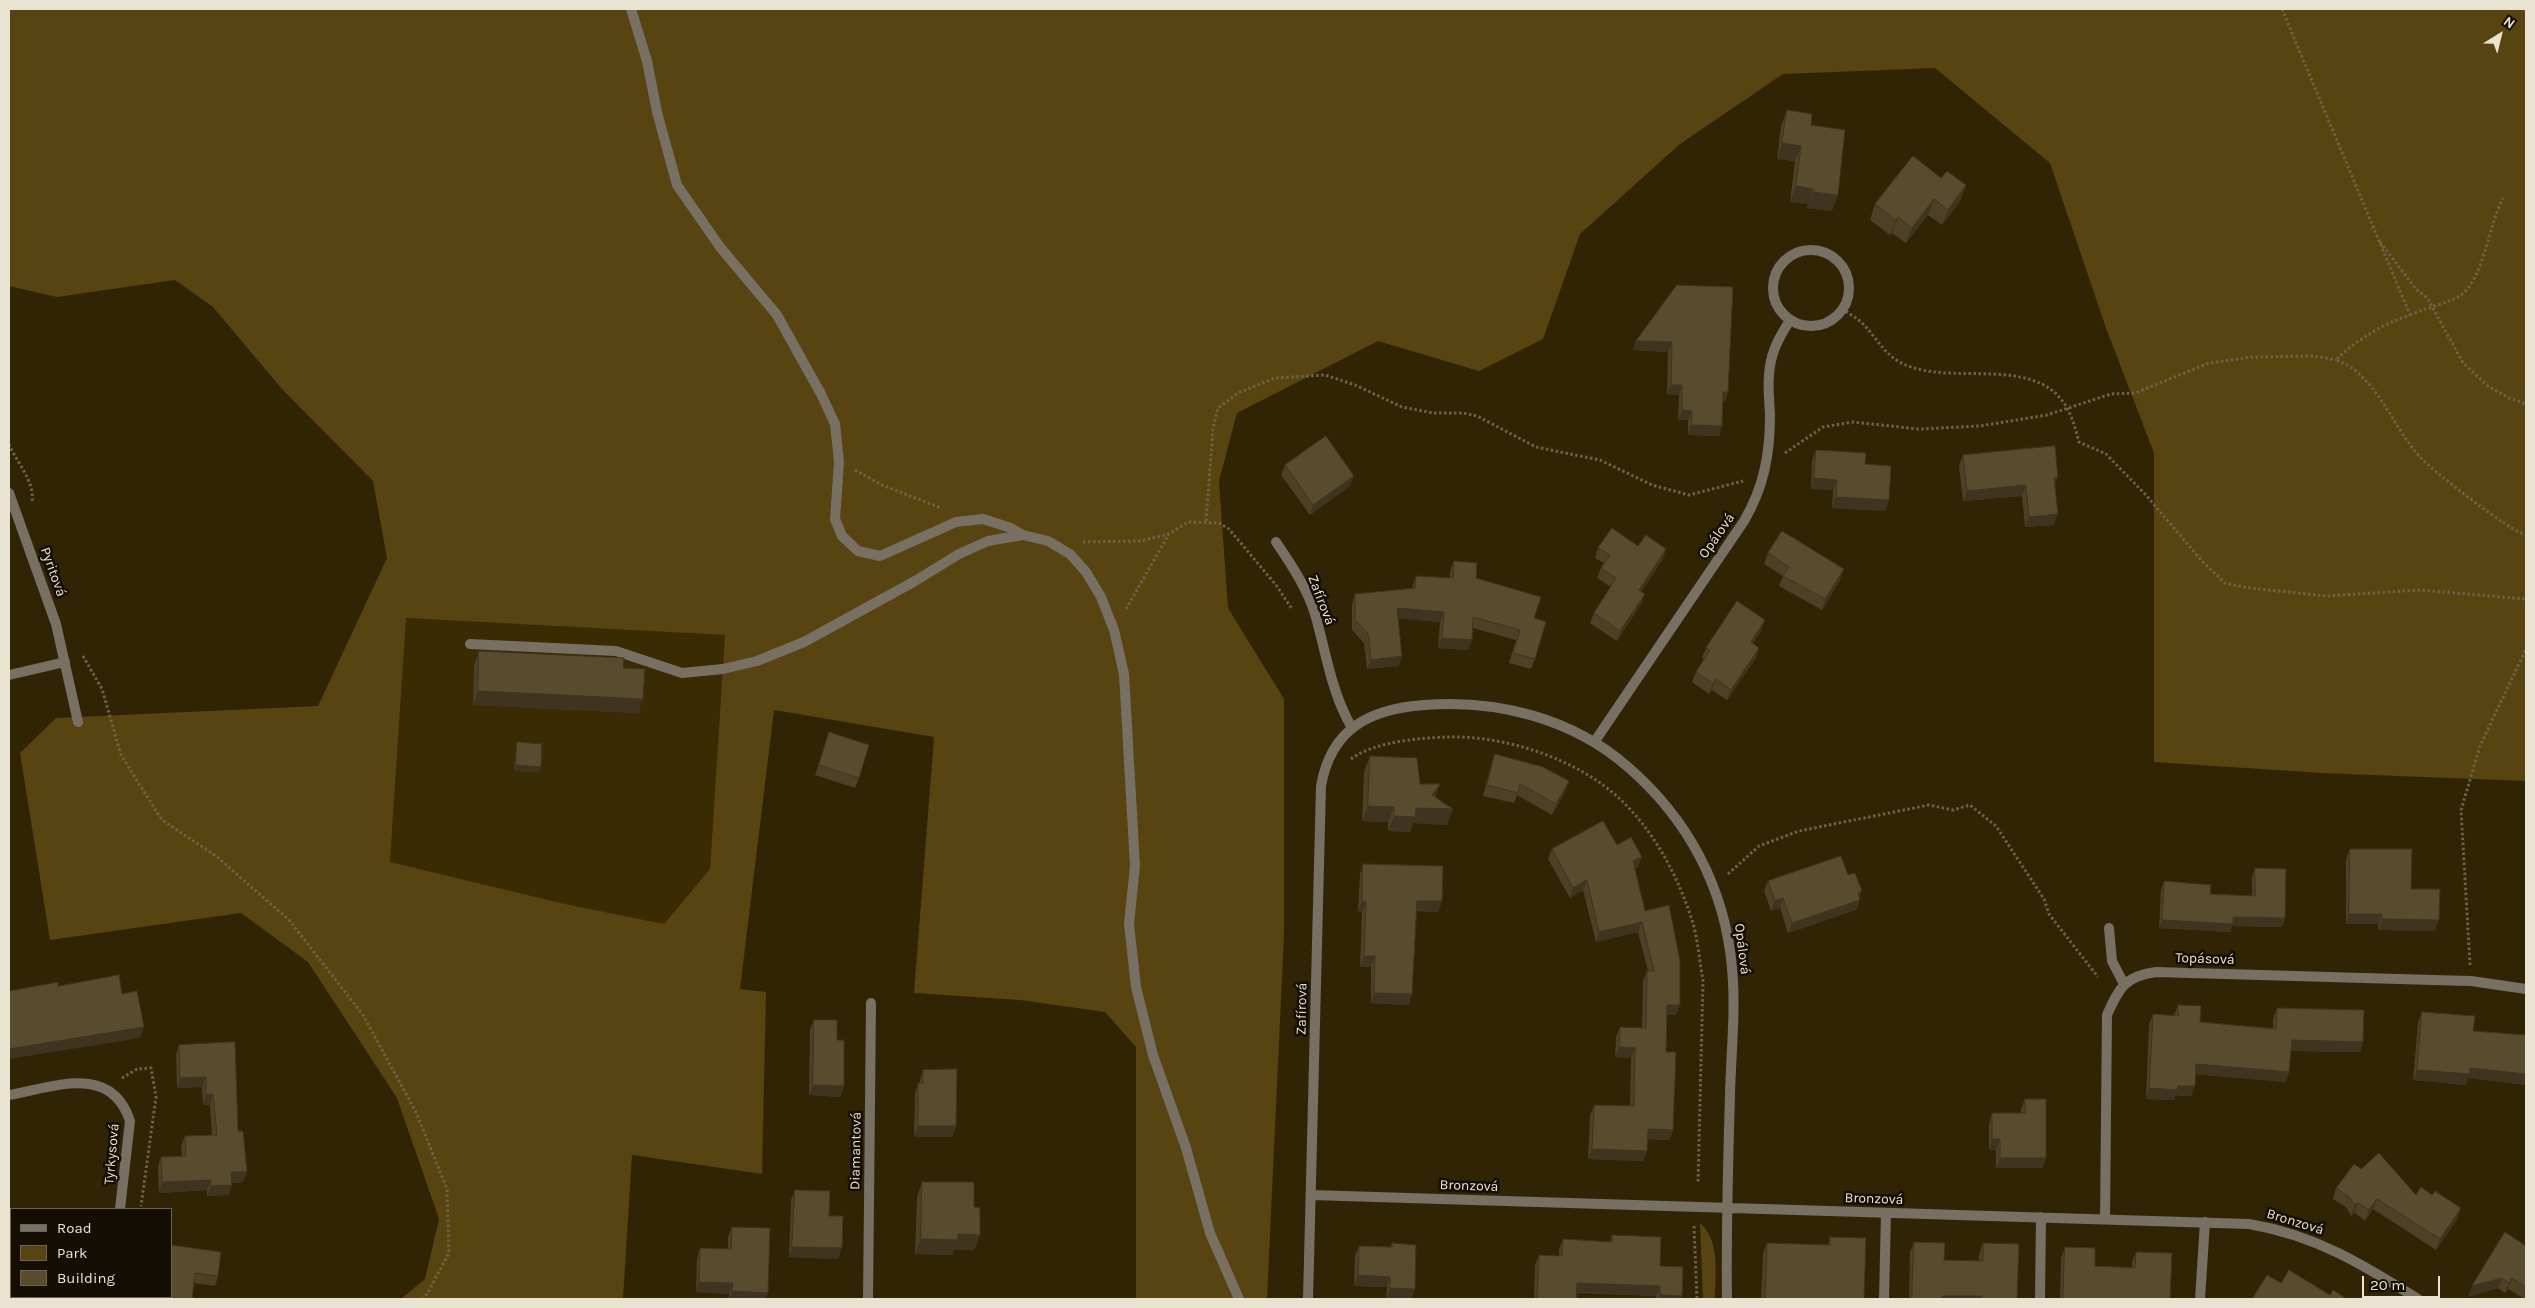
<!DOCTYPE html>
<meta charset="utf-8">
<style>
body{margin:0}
#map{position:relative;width:2535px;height:1308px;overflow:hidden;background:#312405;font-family:Karla,sans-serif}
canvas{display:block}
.frame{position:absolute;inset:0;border:10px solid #ebe3d2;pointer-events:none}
.legend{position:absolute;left:10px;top:1208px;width:162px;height:90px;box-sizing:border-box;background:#140e04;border:1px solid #6a6356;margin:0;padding:6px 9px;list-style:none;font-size:15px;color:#ebe3d2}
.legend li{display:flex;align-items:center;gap:10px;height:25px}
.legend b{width:25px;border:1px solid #6a6356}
.north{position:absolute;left:2475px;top:10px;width:50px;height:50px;-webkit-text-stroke:4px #140e04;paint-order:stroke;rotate:36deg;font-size:14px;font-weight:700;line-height:20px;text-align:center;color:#ebe3d2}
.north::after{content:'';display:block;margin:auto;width:18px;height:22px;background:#ebe3d2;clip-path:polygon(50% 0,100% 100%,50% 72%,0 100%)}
.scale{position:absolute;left:2362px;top:1276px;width:78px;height:22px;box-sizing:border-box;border:2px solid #ebe3d2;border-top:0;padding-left:6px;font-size:15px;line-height:18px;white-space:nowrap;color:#ebe3d2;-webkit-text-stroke:4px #140e04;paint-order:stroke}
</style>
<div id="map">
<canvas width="2535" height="1308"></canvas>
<div class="frame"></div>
<ul class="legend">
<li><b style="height:6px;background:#777063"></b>Road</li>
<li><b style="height:14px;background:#584411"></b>Park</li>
<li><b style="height:14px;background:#594b2d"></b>Building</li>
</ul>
<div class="north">N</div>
<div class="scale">20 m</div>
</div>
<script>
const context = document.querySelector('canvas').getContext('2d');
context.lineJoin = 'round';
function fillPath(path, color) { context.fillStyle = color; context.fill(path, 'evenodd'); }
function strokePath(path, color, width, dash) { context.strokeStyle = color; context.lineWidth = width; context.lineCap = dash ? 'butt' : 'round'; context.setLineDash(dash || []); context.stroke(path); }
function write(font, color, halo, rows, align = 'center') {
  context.font = font + ' Karla,sans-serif'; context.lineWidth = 5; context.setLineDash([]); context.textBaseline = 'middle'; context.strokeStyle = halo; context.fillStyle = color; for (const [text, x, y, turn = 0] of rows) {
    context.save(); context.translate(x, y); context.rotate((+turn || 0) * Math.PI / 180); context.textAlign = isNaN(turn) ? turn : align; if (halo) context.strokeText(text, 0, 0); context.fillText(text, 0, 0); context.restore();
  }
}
const built = new Path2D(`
 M406,618l319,17 -15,234 -46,55 -99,-20 -175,-42z`);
const green = new Path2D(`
 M9,9h2517v772l-204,-8 -168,-11v-309l-48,-125 -56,-165 -115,-95 -152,6 -103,70 -100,90 -37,105 -64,32 -101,-30 -141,72 -18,68 9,127 56,91v236l-17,364h-131v-252l-31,-35 -85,-12 -106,-7 20,-256 -160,-27 -34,279 26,3 -4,182 -130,-19 -9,144h-222l24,-20 14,-60 -42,-121 -89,-136 -67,-49 -191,27 -30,-187 36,-35 262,-12 69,-148 -14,-77 -91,-92 -69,-82 -38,-27 -118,17 -48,-11zM406,618l319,17 -15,234 -46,55 -99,-20 -175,-42z
 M1700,1223c21,19 15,50 15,76h-12z`);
const path = new Path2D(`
 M2282,9l128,306c-27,9 -54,25 -74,45 40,14 56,66 83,96 12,14 92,76 107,79
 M2380,242l36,47 12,10 35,64 25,23 21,12 17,6
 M1842,308c6,5 13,9 19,14 18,17 23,36 50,45 48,17 129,-12 157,43 5,9 8,21 11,32l27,12 39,40 57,67 23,22 25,5 76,8 94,-6 106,9
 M2410,315c13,-6 41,-13 51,-20 23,-17 28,-72 42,-97
 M9,444c7,18 26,37 23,57
 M1785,453l38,-26 30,-5 66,7 61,-3 67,-11 64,-21 24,-1 74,-30 42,-6 63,-1 22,4
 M855,470l27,15 59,23
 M1206,521l7,-93 5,-20 20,-15 37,-15 50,-3 30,10 47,22 31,6h30l14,3 59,31 64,13 52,25 37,10 54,-14
 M1083,542l57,-1 29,-7 19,-12 31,1 10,6 47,56 16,24
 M1126,609l43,-75
 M83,656l19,33 19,66 41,65 54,36 73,64 74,95 53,97 31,77 2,64 -22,41 -5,5
 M1351,759c22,-17 68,-21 95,-22 59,-2 133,22 176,64 33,32 55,74 69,116 7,20 8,43 12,63l-5,203
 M1728,874l31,-28 40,-15 130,-26 24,5 17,-5 26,21 48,73 5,15 49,63
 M2470,965l-9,-155 19,-64 46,-97
 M122,1078l15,-9 14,-1 5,29 -15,109
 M1694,1226l3,73`);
const lane = new Path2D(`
 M631,9l16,52 10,51 20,73 43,62 57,68 44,79 14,30 4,38 -4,57 7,17 16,15 22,5 76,-34 27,-3 28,9 12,7 25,6 22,13 16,18 15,25 13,33 10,44 11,192 -6,58 7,63 17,68 33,93 24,85 29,66
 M470,644l146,7 66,22 41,-4 34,-8 47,-19 111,-61 44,-27 29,-13 35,-6
 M2109,928l3,33 12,23`);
const street = new Path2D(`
 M1773 288a38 38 0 1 1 76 0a38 38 0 1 1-76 0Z
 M9,493l47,131 22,98
 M1276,542c15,22 31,46 39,72 11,38 16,78 37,114
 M9,675l56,-13
 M1595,741l149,-220c20,-34 26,-67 26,-106 -1,-18 -3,-37 1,-54 3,-15 11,-28 19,-41
 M9,1095c45,-8 102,-32 121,26l-10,88
 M1311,1195l938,29c66,11 113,40 169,75
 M2105,1219l2,-204c12,-27 18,-39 49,-43l277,8 38,1 55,8
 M107,1299l1,-2
 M868,1299l3,-296
 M1308,1299l13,-513c10,-57 48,-77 103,-81 72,-6 148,13 204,62 60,52 97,121 104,201 4,42 -1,85 -2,126 -2,68 -4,137 -3,205
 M1884,1299l2,-86
 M2040,1299l1,-82
 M2200,1299l5,-77`);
const wall = new Path2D(`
 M1787,110l24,15 21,86 -25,-3 1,-4 -18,-2 5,-41 -18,-2 4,-33z
 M1941,178l25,7 -6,16 -18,24 -14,-10 -22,28 -14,-10 -2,2 -20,-15 5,-16z
 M1677,285l51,107 -3,10h-2l-4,34 -31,-1v-15h-10l1,-25 -12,-1 1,-42 -35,-2 3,-9z
 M1816,450l49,14 20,47 -53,-3 1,-18 -22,-1 1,-29z
 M1963,455l92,30 -1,40 -29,2 -3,-31 -59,5 -4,-35z
 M1285,465l65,21 -40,29 -29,-40z
 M1638,546l25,13 -22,33 4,2 -4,10 -24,37 -27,-18 4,-10 17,-26 -14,-9 4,-10 3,-5 -9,-5 3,-10z
 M1768,553l72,27 -18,30 -43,-24 4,-10 -19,-12z
 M1454,561l22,17 58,40 1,41 -4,10 -22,-6 7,-23 -43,-12 -5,22 -30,-2 2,-26 -42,-4 1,48 -32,3 -3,-26 -12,-13v-26l3,-10 57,-6 4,-12 34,2v-7z
 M1761,631l-8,12 6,5 -3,10 -29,42 -15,-10 -3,4 -17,-12 4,-10 8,-13 -2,-1 4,-10z
 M479,651l164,48 -5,14 -165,-8 1,-40z
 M829,732l30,46 -4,10 -40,-13z
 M517,742l22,30 -25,-1 2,-23z
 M1495,754l74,27 -4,11 -13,23 -35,-20 -3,8 -31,-7 8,-31z
 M1370,756l50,28h20l-5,13 12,28 -34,-2 -3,9 -22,-1v-9l-26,-1 2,-49z
 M1617,845l21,22 -3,1 10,43 31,104h-9l-1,37 4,88 -23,-1v12l-4,10 -55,-2 2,-44 4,-10 36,1 1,-48 -16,-1 1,-20 4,-10 22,1 1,-47 4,-10h1l-10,-39 -42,10 -13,-52 -13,8 -22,-39 4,-10z
 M2350,849l61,40 24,42 -57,-1v-6h-32v-65z
 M1363,864l79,37 -4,11 -22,-1 -7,94 -38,-2v-36h-11l2,-55h-4l2,-38z
 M2255,868l30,50 -3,9 -50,-1 -2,6 -71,-4 2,-38 3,-9 46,13 42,2v-19z
 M1848,875l12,25 -4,10 -68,23 -8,-25 -9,3 -7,-20 4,-10z
 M2178,1005l22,17 73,6v-9l4,-11 86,34 -3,10 -69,-1 -2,21 -3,10 -91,-8 -4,22h-16l-1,4 -28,-1 3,-74 4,-11 21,1z
 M2422,1012l51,19 53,4v50l-58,-7 -2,7 -53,-5 5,-58z
 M814,1020l23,20 7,46 -4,11 -31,-2 1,-65z
 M235,1042l3,89 5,51 -11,1 -4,12 -21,1v-6l-48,3 -1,-26 3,-10 21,-1 -1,-10 4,-10 27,-1 -2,-30h-7l-1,-18 -25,1 -1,-33 3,-10z
 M923,1070l33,56 -4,11h-38l1,-43 3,-11h2v-3z
 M2025,1099l21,59 -4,10h-46v-18h-7v-26l3,-11h29v-4z
 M2361,1169l55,26h16l29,13 -4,11 -21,31 -63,-41 -8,12 -10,-8 -4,3 -5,-9 -13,-8 3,-11z
 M922,1182l58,53 -6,15h-20l-2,5 -37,-1 2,-57z
 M795,1190l34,26 9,43 -49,-2 2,-57z
 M732,1227l36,66 -2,6h-37v-5l-33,-2 1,-33 3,-11 28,1v-12z
 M1612,1235l48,31 22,30 -1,3h-25v-3l-79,-3 -1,6h-42l1,-34 4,-10 20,1v-7l4,-10 47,3z
 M1830,1237l34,62h-103l2,-46 4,-10 61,2z
 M1914,1242l30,18 35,1v-7l4,-11 34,56h-108l1,-47z
 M1392,1243l23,46 -4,10h-25l1,-12 -33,-1 1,-30 4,-10 31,1z
 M171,1245l47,31 -3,10 -21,-3 -2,16h-39l1,-2h17z
 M2526,1246v53h-1l-17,-10 -3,4 -7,-5 -30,9z
 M2065,1247l30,19 37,1v-5l4,-10 34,47h-110l1,-41z`);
const shadedWall = new Path2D(`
 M1782,143l19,3 -6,15 -18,-2z
 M1966,185l-6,16 -18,24 6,-15z
 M1796,186l17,3 -5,15 -18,-2z
 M1813,192l25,3 -6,16 -25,-3z
 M1934,199l-6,16 -22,28 6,-15z
 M1898,217l-6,16 -2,2 6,-15z
 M1636,341l36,1 -4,10 -35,-2z
 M1671,385h11l-3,10 -12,-1z
 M1723,392h5l-3,10 -5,-1z
 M1682,410l10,1 -4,9h-10z
 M1691,425l31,1 -3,10 -31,-1z
 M1354,476l-4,10 -40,29 3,-10z
 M2058,477l-4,11v-10z
 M1814,478l23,2 -4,10 -22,-1z
 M2026,485l-4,11 -59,5 4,-10z
 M1836,497l53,3 -4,11 -53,-3z
 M2058,514l-4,11 -29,2 4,-10z
 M1666,549l-3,10 -28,41 4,-10z
 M1844,569l-4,11 -18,30 3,-11z
 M1645,594l-4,10 -24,37 3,-10z
 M1397,608l47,4 -4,10 -47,-4z
 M1765,620l-4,11 -14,21 4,-10z
 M1442,638l30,2 -4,10 -30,-2z
 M1759,648l-3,10 -29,42 4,-10z
 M1402,656l-3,10 -32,3 4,-9z
 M1716,679l-4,11 -3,4 4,-11z
 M478,691l165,8 -5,14 -165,-8z
 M516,765l25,2 -2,5 -25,-1z
 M1569,781l-4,11 -13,23 4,-11z
 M1440,784l-6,15 19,10 -6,16 -34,-2 -3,9 -22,-1 6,-15 22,-8 16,-13z
 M1368,806l26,1 -6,15 -26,-1z
 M1642,857l-4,10 -8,4 3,-10z
 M1587,880l-4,10 -13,8 3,-10z
 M1862,891l-6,19 -68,23 4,-10z
 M1783,898l-3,10 -9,3 4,-10z
 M1362,901l4,1 -4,10h-4z
 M1417,901h25l-4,11 -25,-1z
 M2349,914h33l-4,10h-32z
 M2233,917l52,1 -3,9 -50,-1 -2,6 -71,-4 3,-8z
 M2382,919l57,1 -4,11 -57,-1z
 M1642,922l-4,10 -42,10 3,-10z
 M1364,956h11l-4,11h-11z
 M1374,993l38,1 -3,11 -38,-2z
 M1667,1005h13l-4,10h-12z
 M144,1027l-4,11 -131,21v-10z
 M2292,1040l71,2 -3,10 -72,-1z
 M1619,1047l16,1 -4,10 -16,-1z
 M2196,1064l93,8 -3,10 -94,-8z
 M2470,1068l56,6v11l-58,-7 -2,7 -53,-5 4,-10z
 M206,1077l-4,10 -25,1 3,-10z
 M813,1085l31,1 -4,11 -31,-2z
 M2178,1086h17l-4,10h-16l-1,4 -28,-1 3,-11z
 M213,1094l-3,11h-7l3,-10z
 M918,1126h38l-4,11h-38z
 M1648,1129l25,1 -3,10 -26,-1z
 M1992,1139h8l-4,11h-7z
 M1592,1149l55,2 -4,10 -55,-2z
 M2000,1158h46l-4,10h-46z
 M231,1172h16l-4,10 -16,1z
 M211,1180l-4,10 -48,3 3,-11z
 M232,1185l-4,10 -21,1 4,-10z
 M2377,1199l-4,10 -8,12 4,-11z
 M2358,1203l-3,10 -4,3 4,-11z
 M2461,1208l-4,11 -21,31 4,-11z
 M958,1234l22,1 -6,15h-20l-2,5 -37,-1 6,-15z
 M792,1247l50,1 -4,11 -49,-2z
 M1358,1275l32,2 -3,10 -33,-1z
 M2502,1278l-4,10 -30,9 4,-11z
 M2512,1278l-4,11 -3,4 4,-10z
 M699,1282l34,1 -4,11 -33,-2z
 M1577,1283l83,3 -4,10 -82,-4z
 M1390,1288l25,1 -4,10h-25z
 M732,1291l36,2 -2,6h-37z
 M1660,1295l22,1 -1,3h-23z
 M1942,1296h40l-2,3h-39z`);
const building = new Path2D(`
 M1787,110l25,4 -1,11 34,5 -7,65 -25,-3v-3l-17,-3 5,-40 -19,-3z
 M1913,156l28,22 6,-7 19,14 -18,25 -14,-11 -22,29 -14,-11 -2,3 -21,-16z
 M1677,285l56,2 -5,105h-5l-1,34 -31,-1 1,-14 -10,-1v-25h-11l1,-43 -36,-1z
 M1326,436l28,40 -41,29 -28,-40z
 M2055,446l3,31 -4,1 4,36 -29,3 -3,-32 -59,6 -4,-36z
 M1816,450l50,3 -1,11 26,2 -2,34 -53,-3 1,-17 -23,-2z
 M1612,528l26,18 8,-11 20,14 -27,41 6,4 -25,37 -26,-18 22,-35 -15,-10 9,-13 -12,-7z
 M1782,531l62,38 -19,30 -42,-23 6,-9 -21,-14z
 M1454,561l23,2 -1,15 65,19 -7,21 12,4 -11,37 -22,-6 7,-23 -47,-13 -1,23 -30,-2 2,-26 -47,-4 5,48 -31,4 -3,-27 -13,-13v-26l60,-6 1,-12 37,2z
 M1737,601l28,19 -14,22 8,6 -28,42 -15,-11 -3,4 -17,-11 14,-22 -4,-2z
 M479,651l145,7 -1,10 22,1 -2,30 -165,-8z
 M829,732l40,13 -10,33 -40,-13z
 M517,742l25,2 -1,23 -25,-2z
 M1495,754l48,13 26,14 -13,23 -36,-20 -2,9 -31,-8z
 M1370,756l47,2 3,26h20l-8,11 21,14 -37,-1 -1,9 -21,-1v-9l-26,-1z
 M1603,821l14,24 14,-8 11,20 -9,4 12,50 24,-6 11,56v44h-13l-1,47h10l-3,78 -25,-1 -1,22 -55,-2 2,-44 40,1 1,-58 -16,-1 1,-20 26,1 1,-57h7l-12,-49 -43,10 -12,-52 -14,8 -21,-39z
 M2350,849h62l-1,40h29l-1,31 -57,-1v-5h-33z
 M1841,856l7,19 7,-2 7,18 -4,2 2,7 -68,23 -9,-25 -8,3 -7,-20z
 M1363,864l80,2 -1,35h-25l-5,93 -38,-1 1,-37h-11l2,-54 -4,-1z
 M2255,868l31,1 -1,49 -52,-1v7l-71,-4 2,-39 47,4 -1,9 45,2z
 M119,975l3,19 15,-3 7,36 -135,22v-58l49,-9v4z
 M2178,1005l23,1 -1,16 76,7 1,-21 87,2 -1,32 -71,-2 -3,32 -93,-8 -1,22h-17l-1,4 -28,-2 4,-74 25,2z
 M2422,1012l53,4 -2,15 53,4v39l-56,-6v6l-53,-4z
 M814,1020h23v20h7v46l-31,-1z
 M235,1042l3,89h5l4,41h-16l1,13 -21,1v-6l-49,2 -1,-25 25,-1 -1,-20 32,-1 -4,-41 -7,1v-18l-26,1 -1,-33z
 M957,1069l-1,57h-38v-43h5v-13z
 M2025,1099h21v59h-46v-19h-8v-26h33z
 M2379,1153l37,42 5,-8 11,8 3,-4 26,17 -21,31 -63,-40 -8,11 -11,-7 -3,2 -6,-8 -13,-9 18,-24 7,5z
 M922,1182h52v25l6,1v27l-22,-1v6l-37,-1z
 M795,1190l35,1 -1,25h14l-1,32 -50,-1z
 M732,1227l38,1 -2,65 -36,-2 1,-8 -34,-1 1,-34 31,1z
 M2505,1232l21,14v41l-14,-9 -3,5 -7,-5 -30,8z
 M1612,1235l49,2 -1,29 23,1 -1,29 -22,-1v-9l-83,-3 -1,16h-39l2,-44 23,1 1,-17 49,3z
 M1830,1237l36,1 -2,61h-99l2,-56 63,2z
 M1914,1242l31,1 -1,17 39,1v-18l36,1 -2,55h-36l1,-3h-40v3h-30z
 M1392,1243l24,2 -1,44 -25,-1v-11l-32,-2 1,-29 33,1z
 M171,1245l50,7 -3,24 -23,-3 -3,26h-36v-2h15z
 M2065,1247l30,1v18l40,2 1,-16 36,1 -2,46h-107z
 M2289,1270l41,25 3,-5 14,9h-95l15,-24 14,8z`);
const streetNames = [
 ["Opálová",1717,536,-55],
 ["Pyritová",53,572,70],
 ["Zafírová",1321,600,69],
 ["Opálová",1742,949,83],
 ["Topásová",2205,959,2],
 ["Zafírová",1302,1009,-89],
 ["Diamantová",856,1151,-89],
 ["Tyrkysová",112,1154,-85],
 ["Bronzová",1469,1186,2],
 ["Bronzová",1874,1199,2],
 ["Bronzová",2295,1222,17]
];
fillPath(built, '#3a2b02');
fillPath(green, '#584411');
strokePath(path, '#6d6147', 3, [2.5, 2.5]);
strokePath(lane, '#777063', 10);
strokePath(street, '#777063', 10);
fillPath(wall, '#4d4027');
fillPath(shadedWall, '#3e3420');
fillPath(building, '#594b2d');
strokePath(building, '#3e3420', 1);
write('14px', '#ebe3d2', '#140e04', streetNames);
</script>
